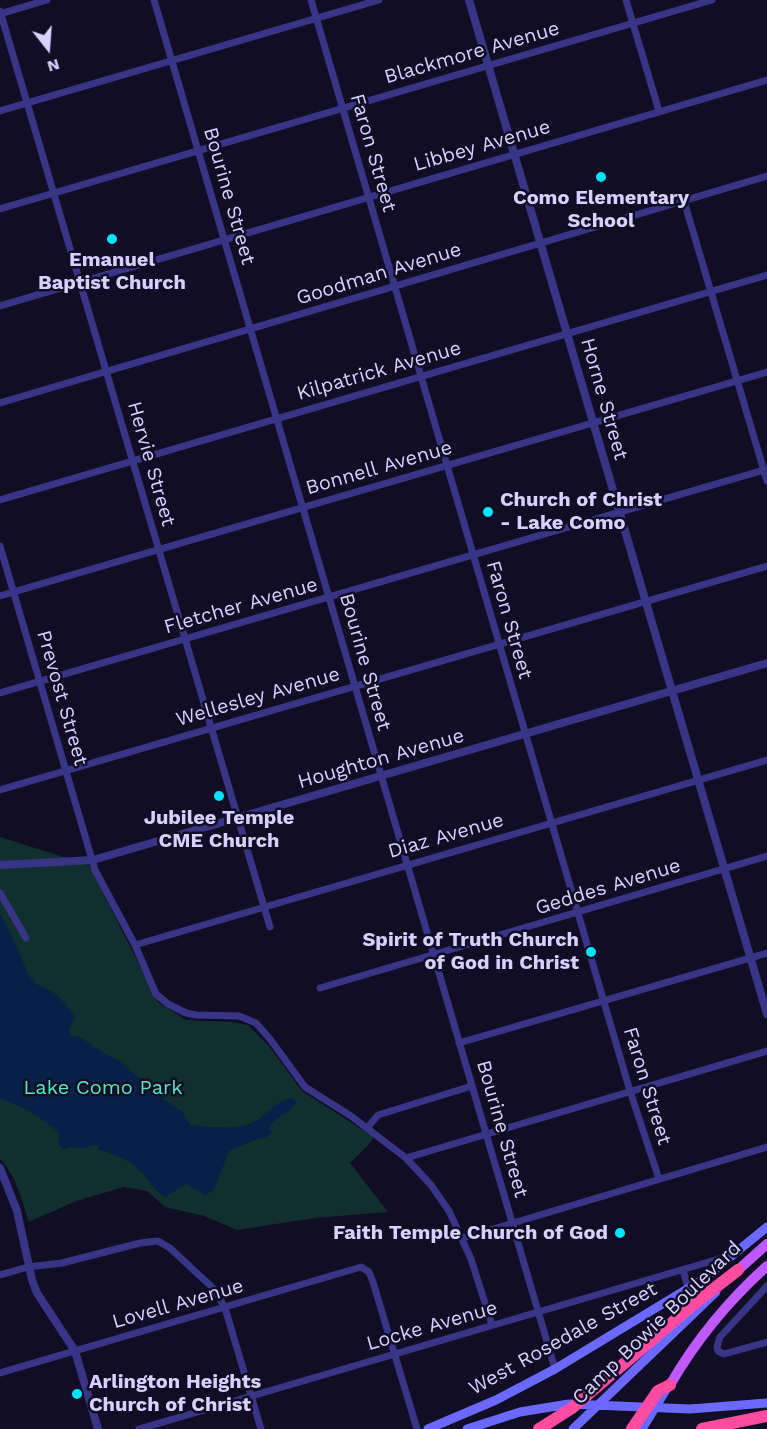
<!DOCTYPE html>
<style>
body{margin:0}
#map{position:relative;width:767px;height:1429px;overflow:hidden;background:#110d25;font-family:"Work Sans",sans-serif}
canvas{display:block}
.north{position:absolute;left:18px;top:18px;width:60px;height:60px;-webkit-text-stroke:4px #110d25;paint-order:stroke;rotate:163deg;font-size:16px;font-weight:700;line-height:24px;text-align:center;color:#d6d1ff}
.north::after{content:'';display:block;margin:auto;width:21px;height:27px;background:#d6d1ff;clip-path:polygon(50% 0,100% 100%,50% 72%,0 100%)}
</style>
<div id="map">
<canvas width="767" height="1429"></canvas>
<div class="north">N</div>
</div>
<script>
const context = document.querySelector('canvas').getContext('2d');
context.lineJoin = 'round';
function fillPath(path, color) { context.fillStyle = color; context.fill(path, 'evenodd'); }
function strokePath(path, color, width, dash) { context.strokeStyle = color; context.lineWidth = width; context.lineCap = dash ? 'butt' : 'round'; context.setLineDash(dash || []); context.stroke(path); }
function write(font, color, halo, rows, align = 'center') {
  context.font = font + ' "Work Sans",sans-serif'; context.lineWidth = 5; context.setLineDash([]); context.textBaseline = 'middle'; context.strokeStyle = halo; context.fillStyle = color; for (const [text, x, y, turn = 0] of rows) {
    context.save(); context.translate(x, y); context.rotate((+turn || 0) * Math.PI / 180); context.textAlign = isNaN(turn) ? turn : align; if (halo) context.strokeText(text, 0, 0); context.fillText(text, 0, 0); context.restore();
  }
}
const green = new Path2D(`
 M0,837l89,28 69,137 28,18 46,2 16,3 21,21 33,45 72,46 -4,6 -20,20 38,49 -73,6 -78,12 -33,-14 -39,-9 -18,-16 -23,-4 -48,14 -47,21c-7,-21 -13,-47 -29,-63z`);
const water = new Path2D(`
 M0,913l12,23 17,40 9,9 12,5 8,6 17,20 -6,14 2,6 9,1 22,15 16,8 52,44 12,7 3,7 6,7c12,2 44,4 56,0 16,-5 25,-22 44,-27l6,4c-9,14 -19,13 -28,25l3,6 -7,5h-5l-31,13 -15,39 -9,5 -18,-11 -22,13c-11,-7 -15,-15 -23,-24 -10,-12 -28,-20 -43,-23l-2,-5h-6l-6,4 -13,-2 -8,2 -6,-4 1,-12c-18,-16 -36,-27 -59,-34z`);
const minor = new Path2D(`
 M154,0l401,1369
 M311,0l319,1091 29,88
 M626,0l33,111
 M0,11l270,916
 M0,14l47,-14
 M0,111l379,-111
 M684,201l83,280
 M0,209l712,-209
 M0,306l767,-226
 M0,403l767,-227
 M0,500l767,-225
 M0,546l95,324 40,75 21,49 12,10 18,9 10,2 43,1 17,7 14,16 35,48 46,29 55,42 25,27 18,26 22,48 21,66
 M0,596l767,-224
 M0,693l767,-224
 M0,790l767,-224
 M0,893l26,45
 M135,945l632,-185
 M320,988l447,-132
 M459,1043l308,-90
 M367,1128l11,-13 94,-29
 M406,1158l361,-107
 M463,1238l304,-91
 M683,1270l5,18
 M0,1275l28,-8 34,-4 78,-20 18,-2 12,7 45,42 10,18 36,121
 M767,1286l-47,51 -3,10 1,4 6,3 43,-12
 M0,1373l361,-106 8,5 4,10 44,147
 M139,1429l590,-173`);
const tertiary = new Path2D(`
 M469,0l298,1014
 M0,865l93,-5 674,-197
 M0,1168l17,43 15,69 5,13 38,58 23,78`);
const secondary = new Path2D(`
 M428,1429l68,-29 59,-31 147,-89 65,-53
 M467,1429l53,-17 49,-8 121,5 77,-6
 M573,1429l143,-137
 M642,1429l27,-44`);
const primary = new Path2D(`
 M738,1270l29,-26
 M670,1385c26,-45 58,-84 97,-119`);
const motorway = new Path2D(`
 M539,1429l33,-21 122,-104 44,-34
 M632,1429l26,-38 12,-6
 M702,1429l65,-13`);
const markers = [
 [601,177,6,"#00e3fc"],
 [112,239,6,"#00e3fc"],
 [488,512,6,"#00e3fc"],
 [219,796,6,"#00e3fc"],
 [591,952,6,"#00e3fc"],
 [620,1233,6,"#00e3fc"],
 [77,1394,6,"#00e3fc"]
];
const streetNames = [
 ["Blackmore Avenue",472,53,-16],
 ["Libbey Avenue",482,146,-16],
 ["Faron Street",373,153,74],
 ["Bourine Street",229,196,74],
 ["Goodman Avenue",379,274,-17],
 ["Kilpatrick Avenue",379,371,-16],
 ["Horne Street",604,399,74],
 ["Hervie Street",151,464,74],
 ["Bonnell Avenue",379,468,-16],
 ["Fletcher Avenue",241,606,-16],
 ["Faron Street",509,620,74],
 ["Bourine Street",365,662,74],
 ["Wellesley Avenue",258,697,-16],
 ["Prevost Street",62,698,74],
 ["Houghton Avenue",381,759,-16],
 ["Diaz Avenue",446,836,-16],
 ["Geddes Avenue",608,887,-17],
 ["Faron Street",647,1086,73],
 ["Bourine Street",502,1129,74],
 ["Lovell Avenue",178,1304,-16],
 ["Camp Bowie Boulevard",657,1323,-44],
 ["Locke Avenue",432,1326,-16],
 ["West Rosedale Street",563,1339,-29]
];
const poiNames = [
 ["Como Elementary",601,198],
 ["School",601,221],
 ["Emanuel",112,260],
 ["Baptist Church",112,283],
 ["Church of Christ",500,500,"left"],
 ["- Lake Como",500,523,"left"],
 ["Jubilee Temple",219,818],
 ["CME Church",219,841],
 ["Spirit of Truth Church",579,940,"right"],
 ["of God in Christ",579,963,"right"],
 ["Faith Temple Church of God",608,1233,"right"],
 ["Arlington Heights",89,1382,"left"],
 ["Church of Christ",89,1405,"left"]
];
const parkNames = [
 ["Lake Como Park",103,1088]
];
fillPath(green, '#102f2e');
fillPath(water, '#082048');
strokePath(minor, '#383587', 7);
strokePath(tertiary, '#383587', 8);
strokePath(secondary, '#6b68ff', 9);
strokePath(primary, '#c058ff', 10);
strokePath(motorway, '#ff4ca2', 12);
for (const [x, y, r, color] of markers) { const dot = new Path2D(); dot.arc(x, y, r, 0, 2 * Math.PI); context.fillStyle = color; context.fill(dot); strokePath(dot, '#110d25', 2); }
write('20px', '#d6d1ff', '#110d25', streetNames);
write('bold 20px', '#d6d1ff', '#110d25', poiNames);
write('20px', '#55e7c2', '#110d25', parkNames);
</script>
